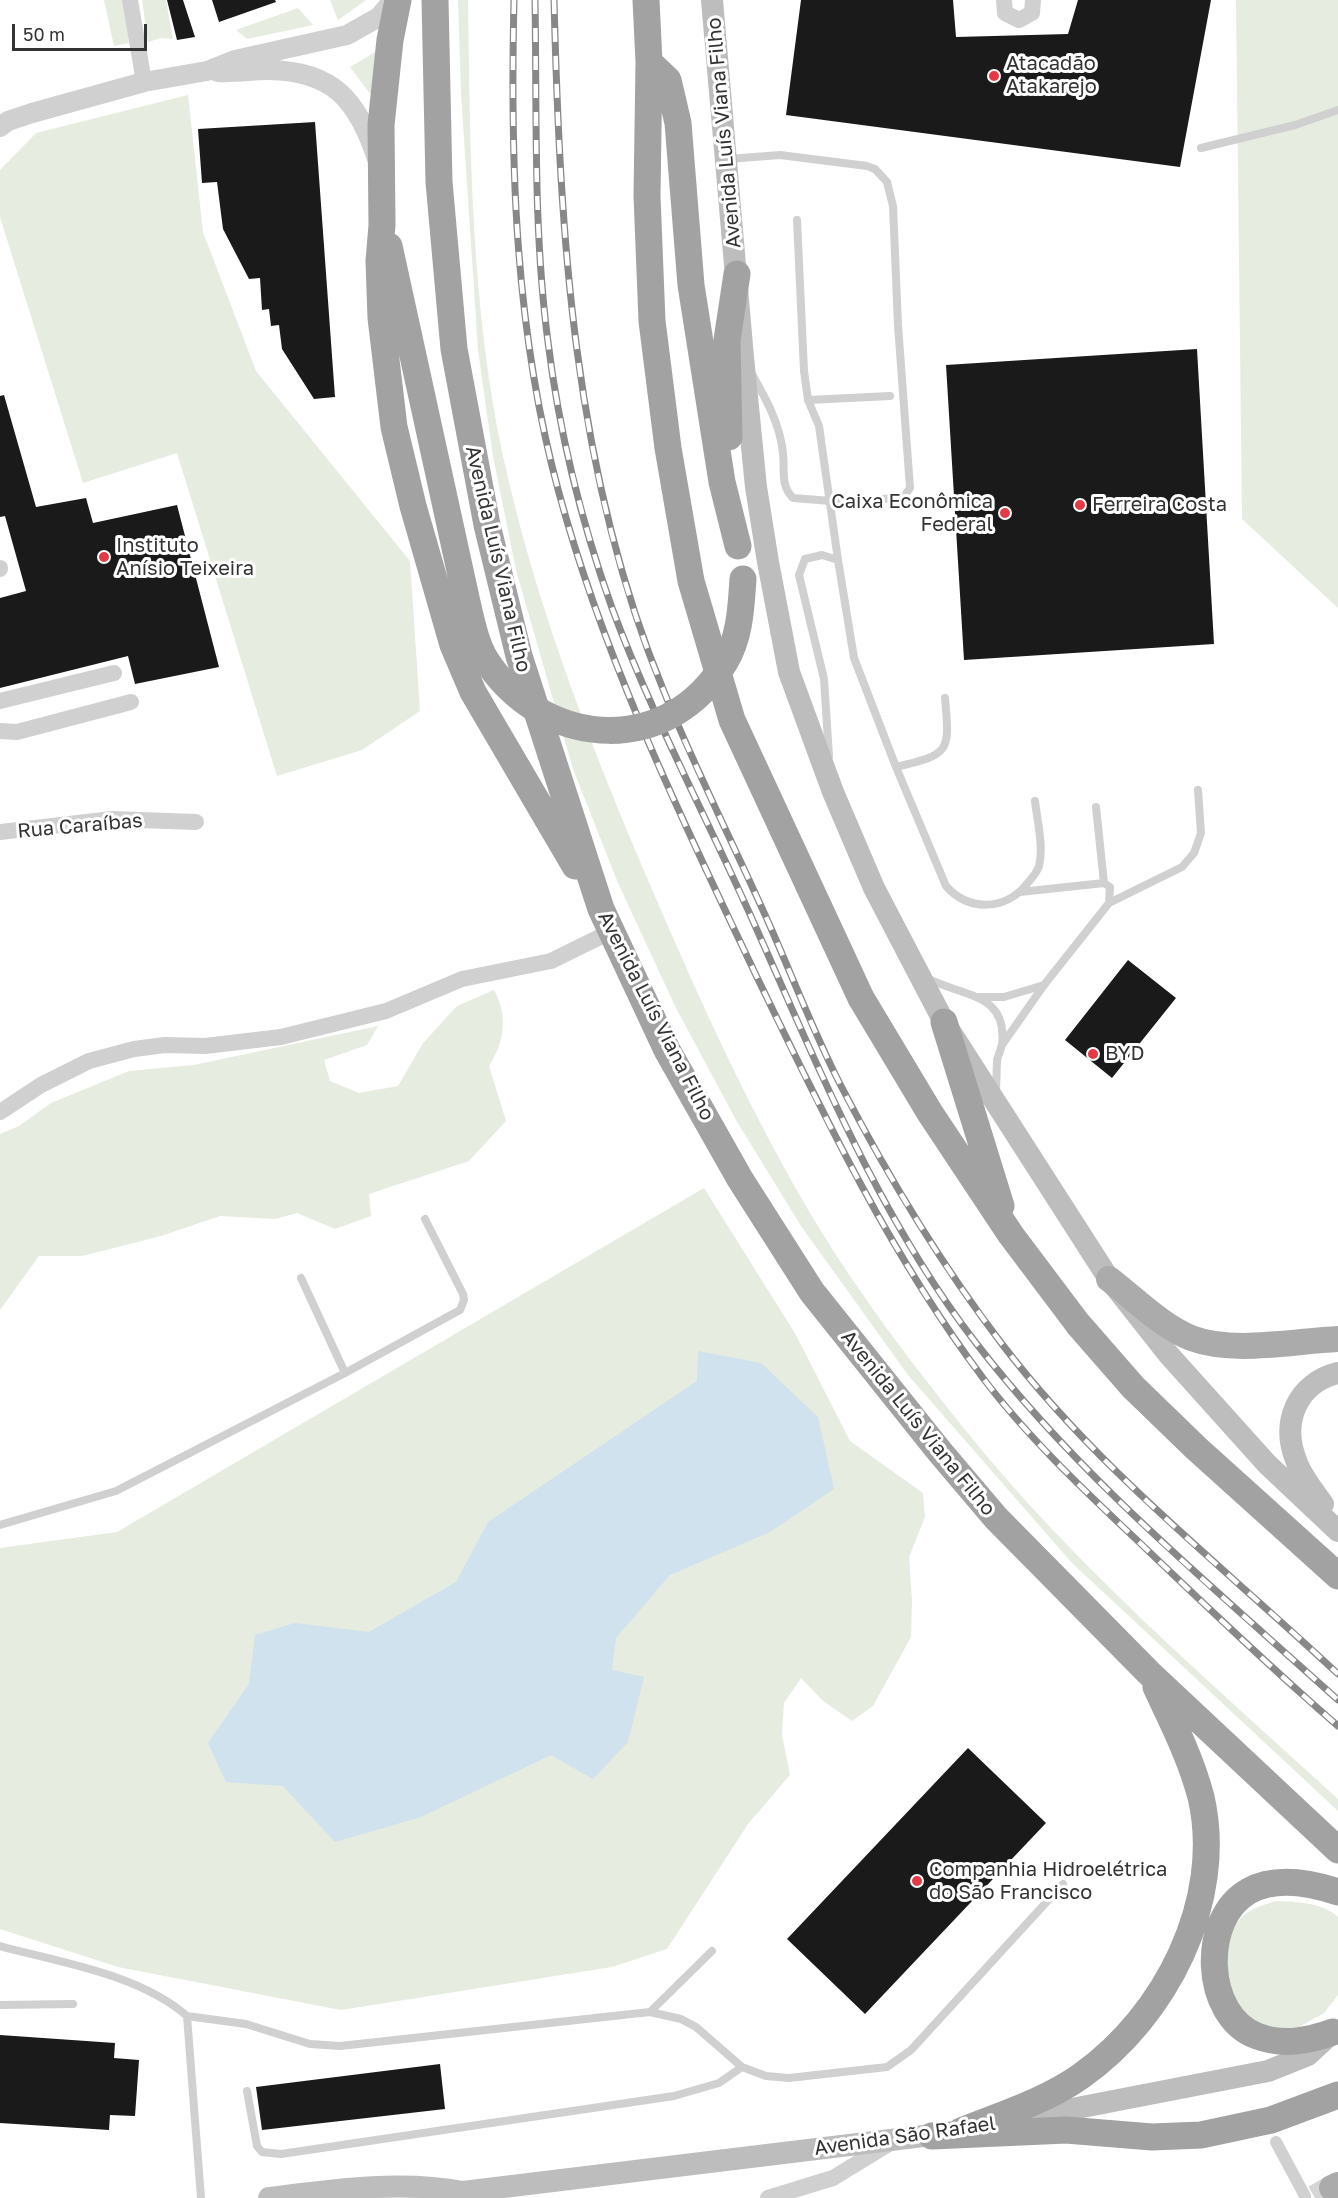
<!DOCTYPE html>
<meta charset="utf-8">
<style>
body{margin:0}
#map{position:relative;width:1338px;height:2198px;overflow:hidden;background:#fff;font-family:"Golos Text",sans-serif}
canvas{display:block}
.scale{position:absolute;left:12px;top:24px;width:135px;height:27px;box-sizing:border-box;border:3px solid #333;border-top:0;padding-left:8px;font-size:18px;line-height:21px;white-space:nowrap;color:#333;-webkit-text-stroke:4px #fff;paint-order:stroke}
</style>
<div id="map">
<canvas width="1338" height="2198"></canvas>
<div class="scale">50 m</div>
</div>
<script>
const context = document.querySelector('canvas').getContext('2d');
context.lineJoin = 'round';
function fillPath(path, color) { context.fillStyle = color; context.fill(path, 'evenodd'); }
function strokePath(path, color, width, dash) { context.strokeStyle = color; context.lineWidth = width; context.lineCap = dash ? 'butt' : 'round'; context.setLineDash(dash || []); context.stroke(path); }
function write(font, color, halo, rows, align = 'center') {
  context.font = font + ' "Golos Text",sans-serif'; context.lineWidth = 6; context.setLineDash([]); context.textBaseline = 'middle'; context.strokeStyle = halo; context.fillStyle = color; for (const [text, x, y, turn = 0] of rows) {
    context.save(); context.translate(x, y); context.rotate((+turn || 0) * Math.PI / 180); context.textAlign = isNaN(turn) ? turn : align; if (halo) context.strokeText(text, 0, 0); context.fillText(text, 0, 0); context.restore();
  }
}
const green = new Path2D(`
 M104,0h20l5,43 -15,3z
 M142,0h24l7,39 -12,-1 -13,4z
 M330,0h36l-28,20z
 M458,0h10c2,151 3,307 35,456 30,138 81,273 136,403 53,124 108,249 177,364 43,71 94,138 146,203 110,138 246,254 376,373v12l-266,-248 -164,-188 -107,-149 -65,-106 -60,-112 -58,-125 -45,-114 -57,-199 -23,-114 -15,-106 -17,-257z
 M1236,0h102v608l-96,-89z
 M298,8l15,17 -66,14 -11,-9z
 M382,48l-8,51 -24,-32z
 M188,95l15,137 53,139 154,190 10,150 -58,39 -85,26 -100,-323 -94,30 -83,-266v-47l36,-37z
 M494,990c14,26 11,51 -5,76l17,55 -37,40 -100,33 2,22 -36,13 -38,-16 -22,6 -55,-3 -59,20 -79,20h-43l-39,54v-176l19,-8 32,-23 78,-32 65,-6 184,-39 -11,19 -43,15 6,21 29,12 39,-7 25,-43 34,-37z
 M704,1188l92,147 54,106 73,52 2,24 -16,40 3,43 -1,37 -38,69 -21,15 -29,-20 -22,-23 -17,25 -2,32 8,40 -42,49 -81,125 -55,18 -271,43 -223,-43 -118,-38v-381l117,-16z
 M1275,1901c21,1 47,1 63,16v78l-14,18 -32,18c-11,-2 -26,-3 -36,-7 -32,-16 -38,-83 -14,-107 9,-9 22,-12 33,-16z`);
const water = new Path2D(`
 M698,1351l63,12 57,54 16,72 -64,43 -100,43 -54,63 -4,32 32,7 -16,65 -35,37 -42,-24 -130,62 -86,25 -52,-56 -57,-4 -18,-39 41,-59 6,-49 40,-12 74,9 87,-50 32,-60 209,-141z`);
const building = new Path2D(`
 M167,0h16l12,37 -18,3z
 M212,0h63l1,2 -57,20z
 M801,0h152l3,37 112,-3 10,-34h133l-31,167 -394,-52z
 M315,122l20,275 -21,2 -32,-50 -3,-24 -8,1 -2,-17 -7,1 -2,-32 -11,1 -26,-50 -6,-47 -15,1 -4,-54z
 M1197,349l17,295 -250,16 -18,-295z
 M4,395l32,112 50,-9 7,25 84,-18 42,162 -84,17 -7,-28 -128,32v-90l26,-7 -21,-75 -5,1v-121z
 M1128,960l48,38 -64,80 -47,-38z
 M968,1748l78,75 -181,191 -78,-75z
 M0,2035l115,8 -1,15 25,2 -4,56 -25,-1 -1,15 -109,-7z
 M440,2064l5,45 -183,21 -6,-43z`);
const primaryTunnel = new Path2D(`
 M1315,2198l17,-10`);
const service = new Path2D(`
 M1201,148l94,-23 43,-15
 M728,159l52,-4 87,11 8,3 12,13 6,24 5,119 12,163 -7,10 -72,3 -38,-3c-13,-13 -8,-27 -10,-45 -3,-29 -17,-54 -31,-79
 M797,220l7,151 4,29 11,26 19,134
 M808,400l82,-4
 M829,756l-5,-77 -25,-104 6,-16 17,-4 16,5 16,98 42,109 50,119c22,25 58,25 80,-1 5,-6 11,-12 13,-19 5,-19 -2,-46 -4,-65
 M896,767c54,-13 54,-14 49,-69
 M1096,807l8,76
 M1020,892l84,-9 6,4 -1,16
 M927,978c35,19 81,14 75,67
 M980,997h24l40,-12
 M996,1092l1,-32 5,-15 42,-60 65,-82 73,-36 12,-14 7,-20 -3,-43
 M301,1278l44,95
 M0,1525l116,-34 229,-118 115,-63 4,-10 -1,-6 -38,-75
 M0,1946c62,17 139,28 187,70l14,182
 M0,2005l73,-1
 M650,2012l62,-61
 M187,2016l59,8 64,20 30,2 310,-34 31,7 15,8 46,40 24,9 23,2 98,-11 24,-17 152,-166
 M247,2091l10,55 5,6 19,2 393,-58 45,-13 23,-16`);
const pedestrian = new Path2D(`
 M1276,2142l29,54`);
const minor = new Path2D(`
 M130,0l14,82
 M1004,0l1,13 14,7 13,-7 1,-13
 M0,568v1
 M0,701l114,-28
 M0,731l17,1 114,-30
 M0,832l112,-13 84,3
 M0,1112l41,-27 48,-24 45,-12 31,-4 40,1 76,-9 105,-26 76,-32 89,-18 61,-30
 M768,2198l65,-20 59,-36`);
const tertiary = new Path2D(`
 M218,72c18,1 34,-2 51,-2 65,1 89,31 108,89
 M0,127l8,-6 24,-8 112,-31 63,-11 28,-11 112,-25 32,-18 14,-17`);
const secondary = new Path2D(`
 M712,0l31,357 13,130 12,75 21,110 44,120 41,96 70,134 165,257 60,76 98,109 71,67
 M1323,1504c-9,-13 -22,-28 -27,-44 -15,-38 1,-77 42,-87
 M1010,2121l258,-50 40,-16 26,-24
 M269,2198c63,-8 131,-18 194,-6
 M446,2198l17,-6 485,-59`);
const primary = new Path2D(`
 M1109,1279c25,19 52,47 82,59 42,16 103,3 147,1
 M1332,2188l6,-3`);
const trunk = new Path2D(`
 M398,0l-8,40 -9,85 1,100 -3,36 2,57 13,109 19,79 40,139 20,47 102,174
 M435,0l4,182 15,167 33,176 32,131 82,253 66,141 73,129 72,113 128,160 56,66 153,155 189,177
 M646,0l3,62 -2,134 5,125 16,127 23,133 41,139 129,278 69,115 81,122 67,89 55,63 63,61 142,128
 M649,62l19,18 10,43 13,162 31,197 16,64
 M389,246l79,361
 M729,437l-2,-97 10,-66
 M944,1022l57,184
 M1333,2032c-25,9 -50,14 -76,4 -54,-20 -57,-118 -8,-145 27,-15 62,-8 89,1
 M961,2131c40,-16 85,-30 120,-55 84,-59 144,-175 120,-279 -10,-38 -28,-74 -45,-110
 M932,2136l134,-6 86,7 49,-2 70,-15 67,-25`);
const rail = new Path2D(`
 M514,0c-4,166 1,332 45,493 45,166 122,324 195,478 68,141 135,282 229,407 46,61 103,114 158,166 65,62 129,123 197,182
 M535,0c2,114 -2,229 13,342 11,89 34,182 64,266 40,108 94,208 141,313 65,145 125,295 223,422 104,135 237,244 362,357
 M554,0c6,233 19,471 109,689 32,80 72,158 107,237 23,52 44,107 70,158 47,91 100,179 162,260 96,126 221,222 336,330`);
const trunkBridge = new Path2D(`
 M468,607c5,20 9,42 22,59 60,84 180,89 235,-4 15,-25 16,-54 18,-83`);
const markers = [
 [994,76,6,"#e63946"],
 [1080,505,6,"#e63946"],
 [1005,513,6,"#e63946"],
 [104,557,6,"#e63946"],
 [1093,1054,6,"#e63946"],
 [917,1881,6,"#e63946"]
];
const poiNames = [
 ["Atacadão",1006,64],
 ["Atakarejo",1006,87],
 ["Caixa Econômica",993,502,"right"],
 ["Federal",993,525,"right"],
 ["Ferreira Costa",1092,505],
 ["Instituto",116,546],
 ["Anísio Teixeira",116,569],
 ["BYD",1105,1054],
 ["Companhia Hidroelétrica",929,1870],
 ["do São Francisco",929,1893]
];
const streetNames = [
 ["Avenida Luís Viana Filho",724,133,-95],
 ["Avenida Luís Viana Filho",498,559,77],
 ["Rua Caraíbas",80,826,-5],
 ["Avenida Luís Viana Filho",656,1016,63],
 ["Avenida Luís Viana Filho",918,1423,51],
 ["Avenida São Rafael",905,2136,-8]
];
fillPath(green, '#e6ecdf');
fillPath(water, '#cfe2ee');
fillPath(building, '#1a1a1a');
strokePath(primaryTunnel, '#d6d6d6', 26, [26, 13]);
strokePath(service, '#d0d0d0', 8);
strokePath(pedestrian, '#d0d0d0', 12);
strokePath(minor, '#d0d0d0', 16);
strokePath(tertiary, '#d0d0d0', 20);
strokePath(secondary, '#bdbdbd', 22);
strokePath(primary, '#ababab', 26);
strokePath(trunk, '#a2a2a2', 27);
strokePath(rail, '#888', 7);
strokePath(rail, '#fff', 4.5, [14]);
strokePath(trunkBridge, '#a2a2a2', 27);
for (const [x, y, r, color] of markers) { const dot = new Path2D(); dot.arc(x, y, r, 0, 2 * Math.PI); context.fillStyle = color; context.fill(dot); strokePath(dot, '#fff', 2); }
write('20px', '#333', '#fff', poiNames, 'left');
write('20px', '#333', '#fff', streetNames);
</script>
